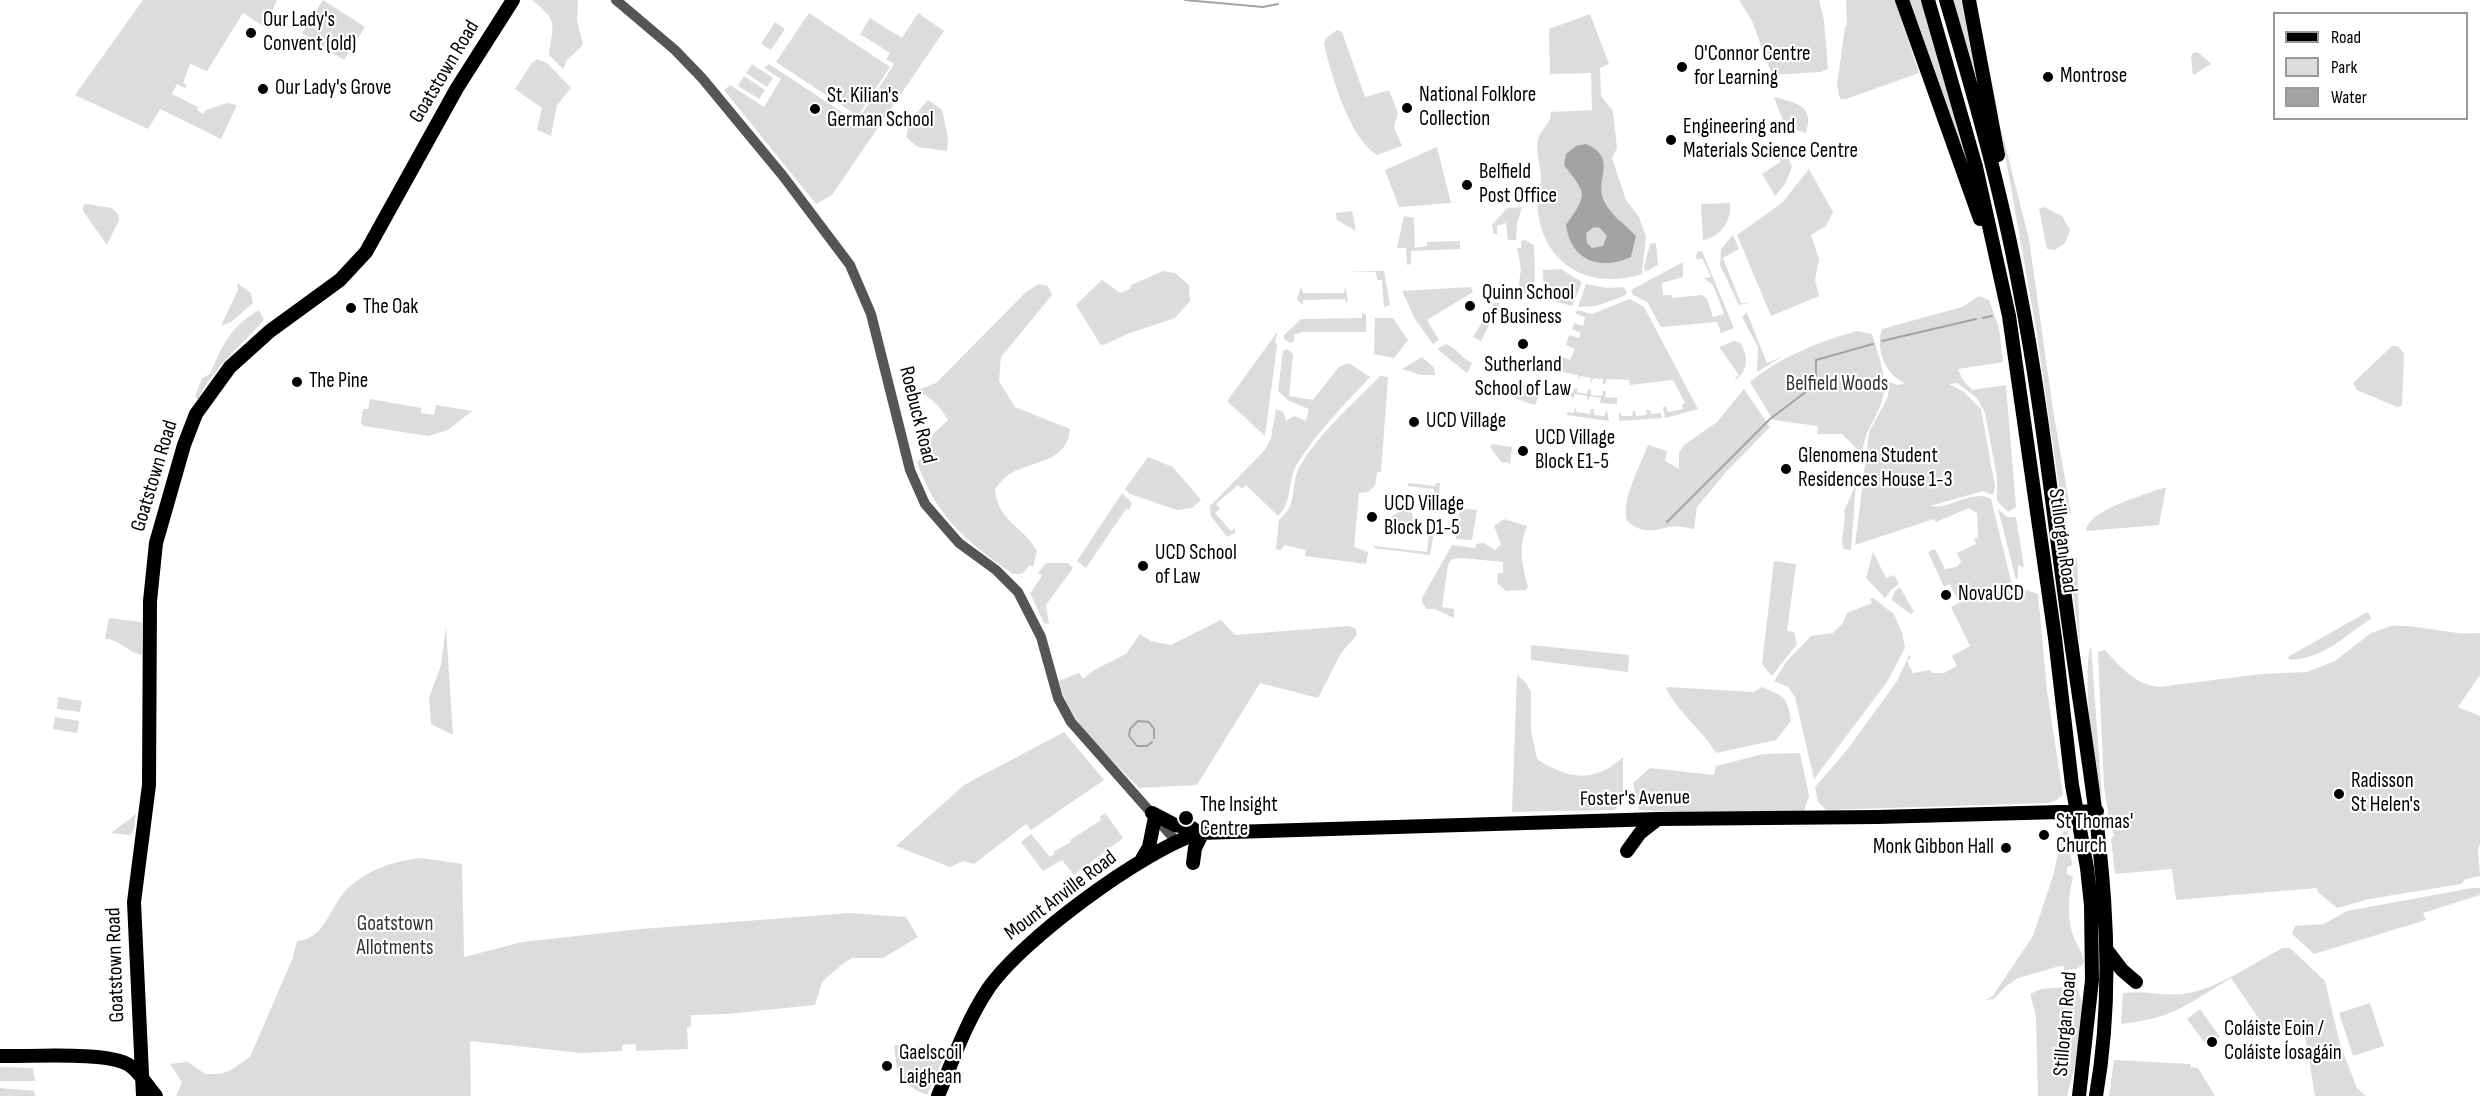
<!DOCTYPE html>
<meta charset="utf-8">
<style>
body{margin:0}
#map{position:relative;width:2480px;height:1096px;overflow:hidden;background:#fff;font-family:"Sofia Sans Condensed",sans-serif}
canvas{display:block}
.legend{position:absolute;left:2273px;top:12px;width:195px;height:108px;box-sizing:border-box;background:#fff;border:2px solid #999;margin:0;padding:8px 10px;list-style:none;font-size:18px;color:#000}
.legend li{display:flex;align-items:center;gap:12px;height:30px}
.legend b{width:30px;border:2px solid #999}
</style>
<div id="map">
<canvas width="2480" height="1096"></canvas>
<ul class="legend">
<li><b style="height:8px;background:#000"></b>Road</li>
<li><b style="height:16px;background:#dcdcdc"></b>Park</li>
<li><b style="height:16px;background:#a3a3a3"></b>Water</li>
</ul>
</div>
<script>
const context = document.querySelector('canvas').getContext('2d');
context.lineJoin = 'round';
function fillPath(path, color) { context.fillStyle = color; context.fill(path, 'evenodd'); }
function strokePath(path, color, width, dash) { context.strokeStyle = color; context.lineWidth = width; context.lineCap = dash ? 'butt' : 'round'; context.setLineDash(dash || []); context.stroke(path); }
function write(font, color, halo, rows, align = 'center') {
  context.font = font + ' "Sofia Sans Condensed",sans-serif'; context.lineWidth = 4.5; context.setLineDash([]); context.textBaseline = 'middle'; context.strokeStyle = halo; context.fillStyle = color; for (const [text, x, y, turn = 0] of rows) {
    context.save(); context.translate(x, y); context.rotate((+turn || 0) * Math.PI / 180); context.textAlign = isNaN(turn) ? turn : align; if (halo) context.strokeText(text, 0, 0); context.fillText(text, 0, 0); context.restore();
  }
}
const green = new Path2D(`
 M143,0h134l-5,11 3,6 -6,13 -26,-17 -36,58 -17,-7 -7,19 4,2 -2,3 -8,-4 -5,10 26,13 -1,3 6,4 3,-4 21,-7 10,2 -16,34 -61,-30 -12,20 -73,-34z
 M323,0l42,27 -21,33 -42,-27z
 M532,0h46l-1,20 6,25 -16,15 -4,9 -14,-14c4,-33 10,-33 -17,-55z
 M1739,0h80l5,20 4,49 -8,3 -48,3 -20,-54z
 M1846,0h49l24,73 -73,26h-6l-3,-14 8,-58 2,-2z
 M1906,0h17l50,186z
 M1952,0h13l29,141z
 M809,13l81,54 -32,49 -82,-54z
 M918,13l26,18 -112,164 -16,9 -92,-114 6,-5 34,22 17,-28 -17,-11 5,-4 88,58 37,-58 -8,-5 4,-6 -30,-19 10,-16 32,20z
 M1590,14l19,50 -9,4 1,28 12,15 4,37 -5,10 14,42 13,17 7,19 -4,38c-51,16 -97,-7 -104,-62 -2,-11 2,-22 3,-32 1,-10 -6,-27 -3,-41 3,-11 13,-14 13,-27l41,-2 -1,-37 -41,1 -1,-45z
 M775,22l10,7 -14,21 -10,-6z
 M1337,30l5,2 23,65 24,-7 9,23 -4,14 8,19 -25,9c-28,-17 -46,-81 -53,-111l2,-6z
 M1987,52l10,61 32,126 24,171 18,104 -4,1 -8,-29 -23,-157z
 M2194,52l5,1 12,11 -18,11 -2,-19z
 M537,59l10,4 24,25 -14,17 -6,31 -14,-6 5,-22 -27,-19 17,-26z
 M752,64l21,14 -6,9 -21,-14z
 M744,76l21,14 -6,9 -21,-13z
 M1774,97c22,6 41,8 32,36l-21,-7z
 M928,100l14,10 6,28 -1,13 -29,-4 -12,-10 4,-16z
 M1771,142l14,6 7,19 -7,17 -10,12 -13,-22 18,-12 -1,-6 -9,-4z
 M1437,147l14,56 -52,4 -14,-37z
 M1809,169l24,43 -7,14 -15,9 8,24 -4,21 4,16 -48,20 -34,-81 45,-32z
 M1730,203c2,17 -9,34 -27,37l-2,-36z
 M86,204l26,4 6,6 1,6 -12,25 -24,-34v-6z
 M1522,207l-5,17 -1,16h-8l-2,-17 -9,3v8h-3l-2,-9 15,-17z
 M2044,207l18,9 8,14 -5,13 -10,7 -8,-1 -8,-40z
 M1352,211l4,20 -19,-11 -1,-7z
 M1404,216l10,2 1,30 12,-2v-4l33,-1v8l-49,2v13l-4,1 -1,-17h-9z
 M1733,235l6,14 -16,9 18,45h7l-9,2 -19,-40 1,-16z
 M1525,240l9,5 1,34 -2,12 -9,5 -6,-6 3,-21 -4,-21h4v-7z
 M1656,243l2,22 -13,7 -1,-6 6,-22z
 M1702,251l32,77 -13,5 -4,-11 -56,5 -14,-25 -14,-7 -2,-5 52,-28v15l-21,6 1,12h8l1,3 30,-3 5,4 6,18 11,-3 -11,-29 -9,-7 7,-1 -9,-19 -5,2 -1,-3 1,-5z
 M1561,269l21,13 -10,24 -28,-8 -1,-28z
 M1163,271l12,2 14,12 1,16 -15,17 -48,16 -23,11 -4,-1 -24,-39 26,-25 18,13 10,-4 1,-4z
 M1345,271h39l6,34 -6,2 -2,-27h-5l-1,-8z
 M237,283l14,10 2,10 -22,19 -10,4 17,-36z
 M1039,284l9,2 4,9 -51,62 -2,24 16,26 55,22c-3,35 -39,31 -62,46 -5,3 -9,10 -13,14 3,34 28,36 42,62l-4,16 -3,-2 -8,9h-9c-46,-32 -77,-57 -96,-112l6,-6 11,-23 14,-13c-8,-14 -17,-24 -33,-29l21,-8 91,-92z
 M1586,284l22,4 16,-1 3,6 -3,3 -28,10 -18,1z
 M1345,286l3,14 -2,4 -1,-5 -42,1v5l-6,-5 3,-11 2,-1 1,5h41z
 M1471,287l2,5 -46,28 12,20 -6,4 -18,-25 -13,-28z
 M1979,296l10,4 10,28 4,34 -45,7 4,10 10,11 34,-5 10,122 -8,5 -11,-11v-24l-12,-64 -8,-15 -20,-15 -8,1 15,8 17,17 14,78 -2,8 -10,-4 -53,15c19,4 44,-18 61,-7l21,86 26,9 9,97 16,104 -8,6 -7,2 -222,7 -8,-8 -3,-15 32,-37 50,-69 12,-26 2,3 -4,3 6,12 17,-3 2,3h12l13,-7 -5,-10 18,-10 -19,-39 8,-4 -9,-19 -6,3 -16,-35 7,-3 10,20 12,-2 4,-5 -4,-9 19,-9 -2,-6h4l-1,-25 -8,-5 -33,14 -2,-3 -79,26 14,-113 19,-35 1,-15 9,3 7,-2c-19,-8 -30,-33 -23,-54l80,-22z
 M1630,299l14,8 54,102 -33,9 -2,-11h3l2,5 15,-3 -1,-4 3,-2 -12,-23 -43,5 -1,-5 -22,-1 -2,5h-2v-5l-9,-1 -4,5 1,-5 -11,-2 -1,6 -1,-7 -22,-4 6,-14 8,3 5,-11 -9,-4 3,-10 10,3 2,-5 -9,-4 2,-6 9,3 2,-9 -9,-3 1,-4 15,4z
 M1494,303h6l-19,38 -8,-4z
 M1750,309l-3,4 20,50 15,-6 -25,15 1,-25 -16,-30z
 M259,310l5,10c-25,28 -49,46 -66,79l-3,-2 7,-19 8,-4c12,-28 20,-47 49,-64z
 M1362,312l4,3v17h-64l-8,3v6l-4,2 -6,-4v-4l17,-16 61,-1z
 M1375,318h18l15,22 -14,18 -20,-4z
 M1278,331l-3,10 2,4 -12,91 -38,-35z
 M1857,331l15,3c6,19 17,48 10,67 -7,21 -17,28 -20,53l-20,-20h-25l1,-8 -45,-6 -23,-38c32,-26 68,-40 107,-51z
 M1734,341l7,2c7,16 8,25 -5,37l-1,-2 4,-3 -20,-28z
 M1446,344c14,7 15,14 26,19l-5,10 -30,-24z
 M2392,346h6l6,8 -2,52 -5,1 -40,-17 -4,-7z
 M1287,349l6,5 -4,42 24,4 26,-33 10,-4 21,14c-25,27 -53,55 -73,87 -10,17 -4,38 -19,52l-32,-31 -4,4 -4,-4 -22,19 4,5 -5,4 16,18 4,-3v5l-8,4 -16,-21 -1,-10 55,-56 6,-12 5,-29 7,3 3,9 8,-5 12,5 3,-12 -20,-8 -11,-10 5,-40z
 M1422,357l12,11 1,7h-14l-19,-6z
 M1380,376l8,1 -7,95h-4l-2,14 -7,6 -9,1 -5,54 14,5 -2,12 -61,-8 1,-6 -22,-5 -3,5 -5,-1 3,-29c21,-18 10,-35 21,-54 20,-34 53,-62 80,-90z
 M1521,383l19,10 -5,12 -21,-7z
 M1575,388h3l-1,4 10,2 1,-5 3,1v5l11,1 1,-5h3l-1,6 12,1v6l-17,-1 1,-5 -11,-2 -3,5v-5l-12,-2 -2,5 -3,-4z
 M1744,389l26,38 -44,45 -29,35 -3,22c-7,-1 -18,-4 -25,-2 -17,4 -27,7 -42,-6 -6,-21 13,-55 21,-76l19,6 -2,10 14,8v-16l5,-8 33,-23z
 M370,399l51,9v5l13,2 2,-10 36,6 -24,19 -20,6 -64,-10 -3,-3 2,-14h5z
 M1575,407l2,5 13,2 1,-5h3v6l10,1 3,-6 2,11 -42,-6v-3l7,1z
 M1646,410h4l1,4 10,-1 1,5 -43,3v-10l3,5h10l1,-5h2l1,5 11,-1z
 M1492,444l20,3 -2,19 -2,-4 -6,1 -12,-16z
 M1148,457l25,10 28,33 -9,8 -15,2 -47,-16 -5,-5z
 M1408,483l27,3 1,-3h4l-3,30 -5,-1 2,-23 -26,-3z
 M1856,484l-5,66 -7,-1c-5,-10 3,-26 0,-38z
 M2166,487l-7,38 -73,6c3,-22 61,-37 80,-44z
 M1122,493l10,10 -3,7 -3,-1 -40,59 -9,-7z
 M1460,508l17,2 -5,30 -16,-1z
 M1998,509l9,8h9l8,50 -6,-2v13l-2,1z
 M1407,510l5,3 1,7c-5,7 -12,11 -21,9l-3,-7c3,-8 10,-11 18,-12z
 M1431,518l5,1 -6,36 -56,-7v-2l53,6z
 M1504,519l23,7c-9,22 -5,38 1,61l-3,3 -19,1 -9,-8 1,-10h5v-11l-41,-4 -10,1 -4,6 -6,42 12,2v9l-19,-9h-8l-5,-7v-4l30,-53 24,3v-4l8,-1 11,7 6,-6 -7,-18z
 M1873,552l13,26 8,-3 5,9 -7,5 -7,9 -19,-20z
 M2073,558h4l3,89 -10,-78 3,-1z
 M1774,561l22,3 -9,67 7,1 3,12 -25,32 -10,-12z
 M1046,563h22l5,5 -27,37 3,19 -5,-1 -14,-30 12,-17 -4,-3z
 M1900,587l14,25 -4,2 -18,-14 2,-8z
 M1873,598l21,16 8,19 3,15 -18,34 -73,97 -19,-82 -7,-10 -14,-6 13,-20 24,-25 22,-3 9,-9 5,-11 25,-10 -2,-4z
 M2367,612l5,6c-28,18 -48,41 -83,42l-1,-3z
 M109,618l33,4v33c-13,-2 -25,-17 -37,-16z
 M1221,620l14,15 113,-9 7,2 2,7 -16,18 -23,45 -58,-15 -63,102 -58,3c-28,-30 -71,-65 -80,-107l20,-8 4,6 11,-9 32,-16 14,-20 11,7 20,4z
 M2391,626c31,-2 58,10 89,7v42l-22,32 22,9v128l-2,5 2,27 -14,3 -5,5 -92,15 -32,9 -19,-16 -1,-4 -141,12 -4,-31 -57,5 -4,-35 3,-4 -4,-10 -6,-39 -6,-134 7,-2c16,18 30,34 54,37l102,-13 46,-2 28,-11 36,-28z
 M446,627l7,108 -22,-11 -2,-26 12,-33z
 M1531,645l98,10 -1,17 -97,-12z
 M2091,646l11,152c-9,-19 -20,-136 -11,-152z
 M1517,675l9,8 5,9v39l6,28c31,20 57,25 86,-2v44l-9,9 -102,2z
 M1668,687l85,5 9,-5c22,10 25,8 29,34l-15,19 -60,13c-14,-24 -38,-40 -50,-65z
 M58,697l24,4 -2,11 -23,-3z
 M55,717l24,4 -2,12 -24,-4z
 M1064,732l40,48 -73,50 -5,-6 -52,40 -10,-3 -14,6 -54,-21 68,-61z
 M1800,753l9,43 -5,15 -125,1 -40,-2 -6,-27 17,-15 64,7 2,-9 47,-12z
 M1105,813l18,25 -49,37 -12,-15 -19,11 -22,-29 10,-8 19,23 5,-3 -2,-2 18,-10 -1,-2 31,-20 -1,-3z
 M136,814l-2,15 -4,6 -19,-2z
 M2068,831l4,34 -5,2v7l6,3c-4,14 -6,38 -1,55 3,12 11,18 12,31l-7,6 -13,1v-4h-4l-42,12 -13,9 -11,12 -10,1 8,-3 41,-61 20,-60 10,-44z
 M422,858l40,6 2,93 58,-15 119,-13 209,-16 56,4 12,20 -35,21h-30l-8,4 -23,20 -7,23 -88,9 -36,1v11l-4,1 1,22 -52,2v-7l-14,1v6l-41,2 -111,-12 1,55h-295l6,-14 -12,-18 18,-2 17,12h14l10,-3 21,-14 42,-97 5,-19c28,-2 32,-33 49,-51 22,-21 47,-29 76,-32z
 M2472,888h8v7l-57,18 3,7 -112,34 -22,-20 3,-8 29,-2 23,-13z
 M2283,948h7l35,33 15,63 17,44 9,8h-51l-10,-61 -39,-6 -35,-51c-44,26 -56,40 -110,46l2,-31c21,-3 39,3 60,1 36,-5 68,-30 100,-46z
 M2065,984l10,2c18,23 -1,82 -8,110h-29l-2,-80 -6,-22 11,-5 24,-2z
 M2370,1003l14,43 -31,10 -14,-43z
 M2200,1009l20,28 -13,9 -20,-27z
 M894,1045l54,3 -21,47 -10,-4 -19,-14z
 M2114,1060l77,4 -1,3 8,1 17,28h-106z
 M0,1067l33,1 2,13h-35z
 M0,1088l34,3 1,5h-35z`);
const water = new Path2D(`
 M1586,144c33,15 8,34 18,57 7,15 21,23 32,35l-5,21c-31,14 -60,4 -65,-32 22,-32 21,-30 -2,-60l2,-11 10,-8zM1594,227l6,1 7,8 -4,10 -11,2 -5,-5 -1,-10z`);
const stream = new Path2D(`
 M1185,0l78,7 15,-3
 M1983,318l9,-2
 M1882,341l94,-22
 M1816,381v-21l57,-16
 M1667,522l103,-103 37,-28
 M1152,742l-5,4h-10l-8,-10 1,-7 8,-8 11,1 5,7v9`);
const minor = new Path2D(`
 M616,0l59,50 27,28 81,98 67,89 21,49 39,156 15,34 34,39 37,27 22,22 23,45 17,61 13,24 105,119`);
const major = new Path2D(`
 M1902,0l78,219
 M1928,0l48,167 33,149 46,322 17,147 15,83 4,37 1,75 -13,116
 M1946,0c28,95 55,190 73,287 23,117 35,236 52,354 21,151 52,302 25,455
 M1969,0l29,155
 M1152,813l23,12 17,3 7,5
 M1627,851l13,-18 18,-14
 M1142,859l7,-12 6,-30
 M1193,863l2,-15 8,-16
 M2106,949l16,21 14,12
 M0,1056c28,1 108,-5 129,9 11,7 18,21 27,31
 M143,1096l-9,-194 15,-117 1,-184 6,-58 28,-98 12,-31 34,-47 40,-36 70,-51 26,-28 91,-164 56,-88
 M938,1096c15,-36 28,-74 50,-107 33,-49 156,-139 211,-156l459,-14 219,-2 220,-6`);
const markers = [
 [251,33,6,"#000"],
 [1682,67,6,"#000"],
 [2048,77,6,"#000"],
 [263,89,6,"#000"],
 [1407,108,6,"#000"],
 [815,109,6,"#000"],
 [1671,140,6,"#000"],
 [1467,185,6,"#000"],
 [1470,306,6,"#000"],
 [351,308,6,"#000"],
 [1523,344,6,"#000"],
 [297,382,6,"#000"],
 [1414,422,6,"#000"],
 [1523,451,6,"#000"],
 [1786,469,6,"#000"],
 [1372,517,6,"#000"],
 [1143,566,6,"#000"],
 [1946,595,6,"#000"],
 [2339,794,6,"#000"],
 [1186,818,8,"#000"],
 [2044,835,6,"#000"],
 [2006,848,6,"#000"],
 [2212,1042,6,"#000"],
 [887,1066,6,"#000"]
];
const poiNames = [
 ["Our Lady's",263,21],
 ["Convent (old)",263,45],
 ["O'Connor Centre",1694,55],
 ["for Learning",1694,79],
 ["Montrose",2060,77],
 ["Our Lady's Grove",275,89],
 ["National Folklore",1419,96],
 ["Collection",1419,120],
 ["St. Kilian's",827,97],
 ["German School",827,121],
 ["Engineering and",1683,128],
 ["Materials Science Centre",1683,152],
 ["Belfield",1479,173],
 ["Post Office",1479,197],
 ["Quinn School",1482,294],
 ["of Business",1482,318],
 ["The Oak",363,308],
 ["Sutherland",1523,366,"center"],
 ["School of Law",1523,390,"center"],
 ["The Pine",309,382],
 ["UCD Village",1426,422],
 ["UCD Village",1535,439],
 ["Block E1-5",1535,463],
 ["Glenomena Student",1798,457],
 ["Residences House 1-3",1798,481],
 ["UCD Village",1384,505],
 ["Block D1-5",1384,529],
 ["UCD School",1155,554],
 ["of Law",1155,578],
 ["NovaUCD",1958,595],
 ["Radisson",2351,782],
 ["St Helen's",2351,806],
 ["The Insight",1200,806],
 ["Centre",1200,830],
 ["St Thomas'",2056,823],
 ["Church",2056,847],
 ["Monk Gibbon Hall",1994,848,"right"],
 ["Coláiste Eoin /",2224,1030],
 ["Coláiste Íosagáin",2224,1054],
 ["Gaelscoil",899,1054],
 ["Laighean",899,1078]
];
const streetNames = [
 ["Goatstown Road",445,72,-59],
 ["Roebuck Road",917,415,76],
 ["Goatstown Road",155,476,-73],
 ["Stillorgan Road",2062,541,82],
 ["Foster's Avenue",1635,799,-1],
 ["Mount Anville Road",1061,896,-37],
 ["Goatstown Road",116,965,-92],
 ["Stillorgan Road",2066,1024,-85]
];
const parkNames = [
 ["Belfield Woods",1837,385],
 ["Goatstown",395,925],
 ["Allotments",395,949]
];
fillPath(green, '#dcdcdc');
fillPath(water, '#a3a3a3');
strokePath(stream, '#a3a3a3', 2);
strokePath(minor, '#555', 10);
strokePath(major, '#000', 14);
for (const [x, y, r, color] of markers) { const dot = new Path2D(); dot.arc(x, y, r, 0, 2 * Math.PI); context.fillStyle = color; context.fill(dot); strokePath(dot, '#fff', 2); }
write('21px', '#000', '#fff', poiNames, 'left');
write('21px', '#000', '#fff', streetNames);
write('21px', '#333', '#fff', parkNames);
</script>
